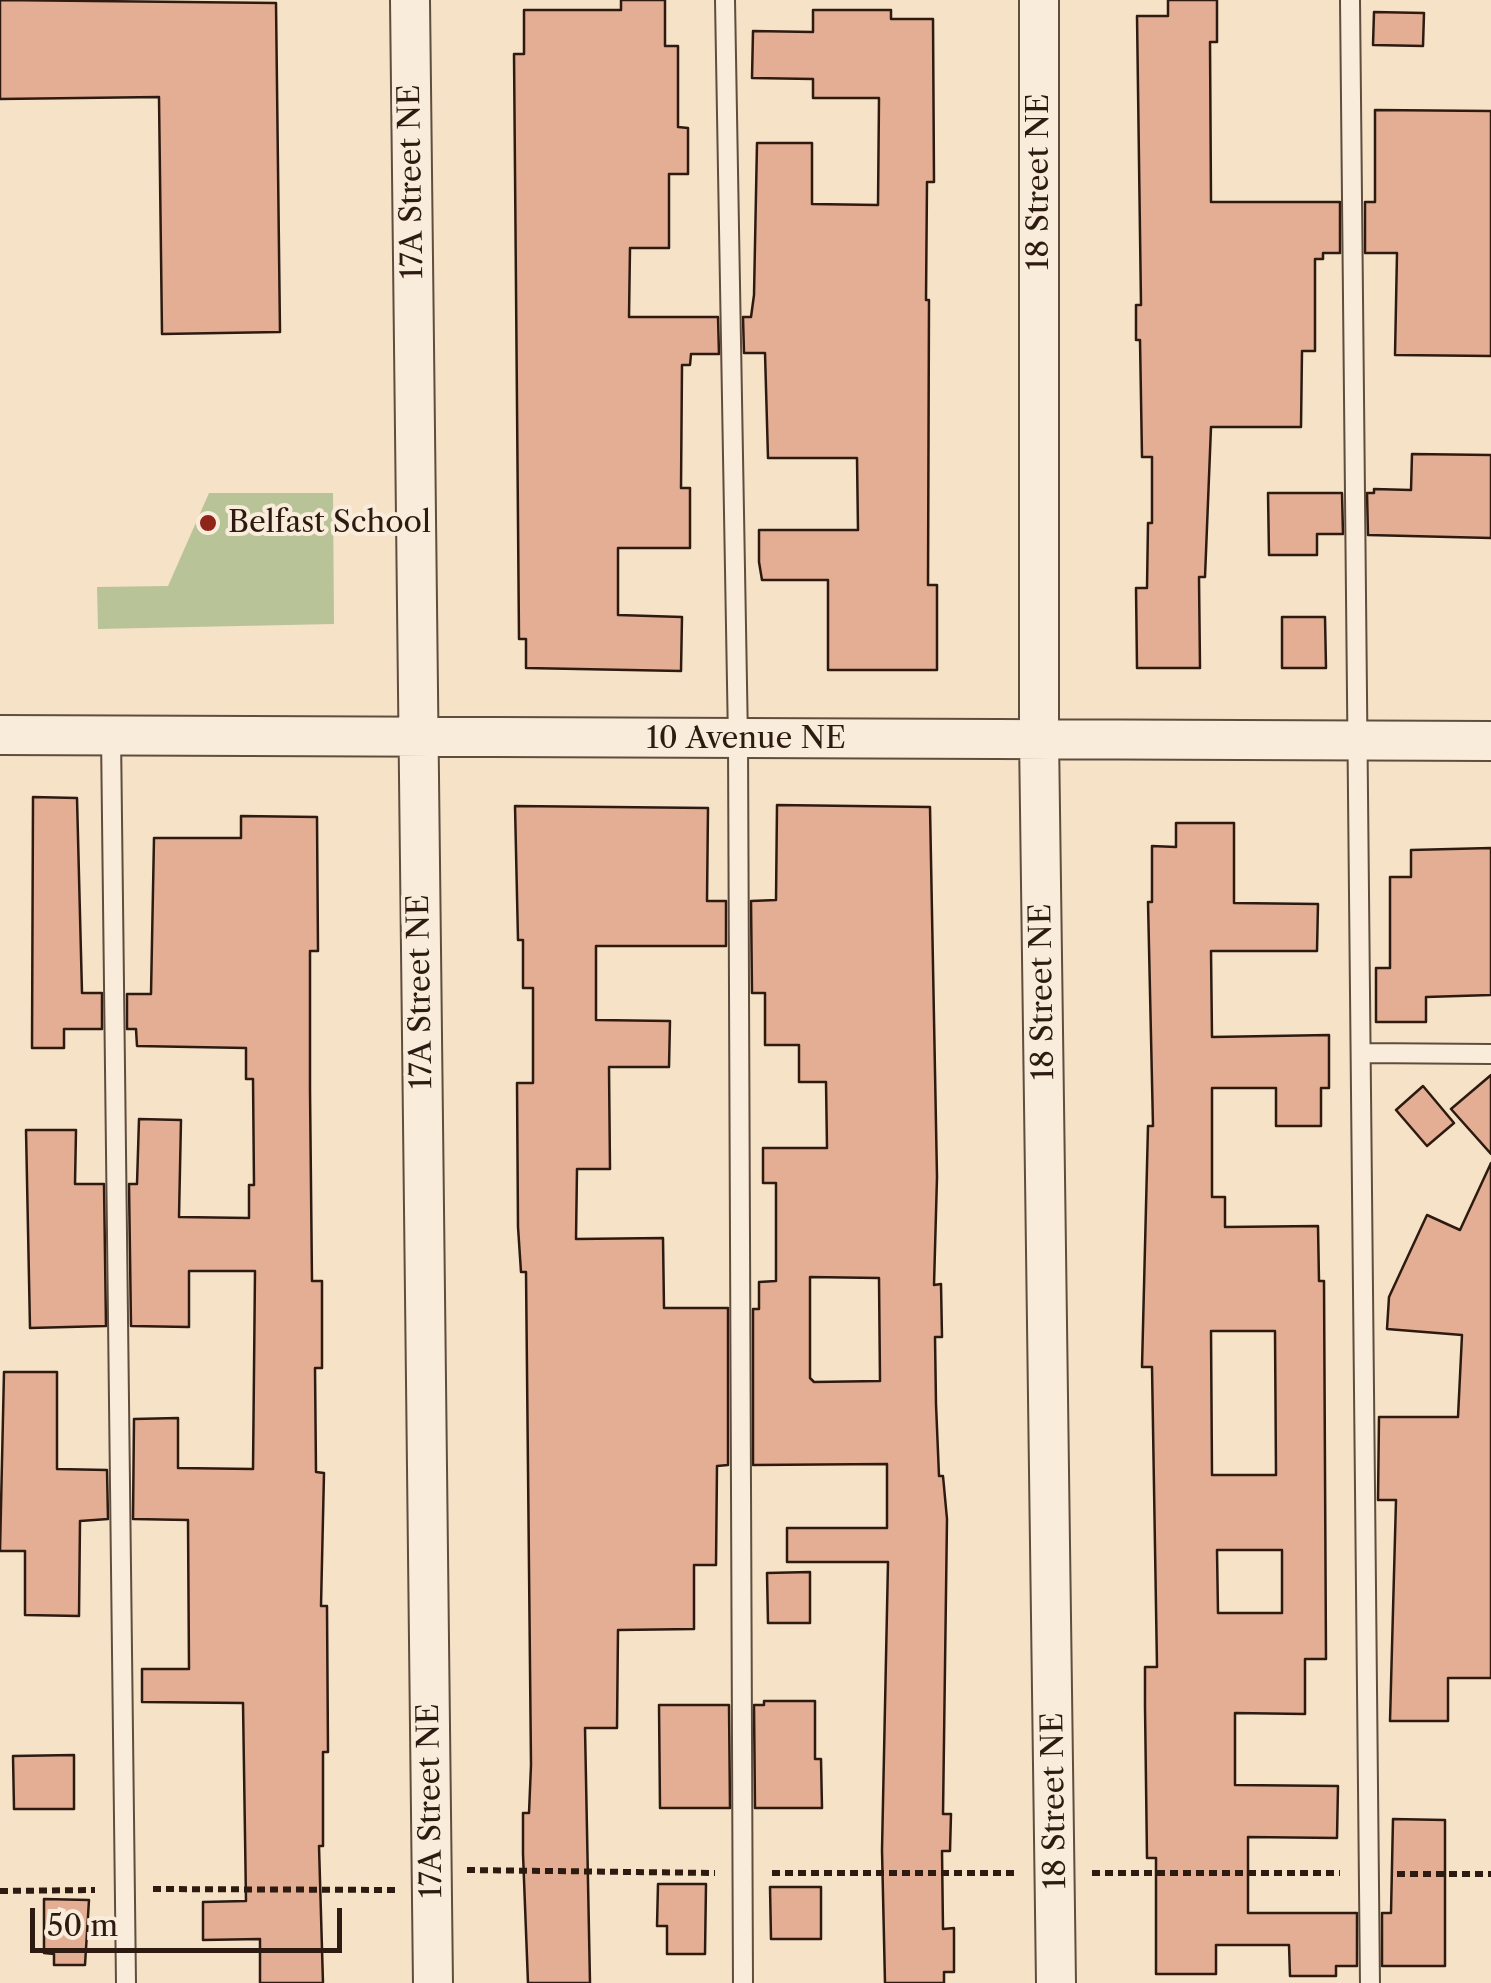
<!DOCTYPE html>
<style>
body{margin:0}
#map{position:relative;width:1491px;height:1983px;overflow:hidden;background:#f6e2c7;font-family:"Libre Caslon Text",serif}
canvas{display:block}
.scale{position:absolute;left:30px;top:1908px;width:312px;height:45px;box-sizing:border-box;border:5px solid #2d1b11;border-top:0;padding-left:12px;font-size:30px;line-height:35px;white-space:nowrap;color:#2d1b11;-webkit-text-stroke:8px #f9ecdb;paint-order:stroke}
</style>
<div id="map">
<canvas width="1491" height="1983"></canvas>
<div class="scale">50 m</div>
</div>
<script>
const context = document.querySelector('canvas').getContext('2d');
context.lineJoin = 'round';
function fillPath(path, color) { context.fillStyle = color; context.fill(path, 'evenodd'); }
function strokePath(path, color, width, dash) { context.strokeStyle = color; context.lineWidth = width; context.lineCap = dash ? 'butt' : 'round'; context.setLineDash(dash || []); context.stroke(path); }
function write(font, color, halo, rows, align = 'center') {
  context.font = font + ' "Libre Caslon Text",serif'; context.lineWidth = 8; context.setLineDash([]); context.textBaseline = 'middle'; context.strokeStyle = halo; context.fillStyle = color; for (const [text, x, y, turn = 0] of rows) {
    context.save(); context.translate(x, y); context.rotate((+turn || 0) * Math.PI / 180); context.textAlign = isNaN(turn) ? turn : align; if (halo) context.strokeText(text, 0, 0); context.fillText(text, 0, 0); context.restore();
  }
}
const green = new Path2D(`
 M209,493h124l1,131 -236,5 -1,-42 71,-1z`);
const building = new Path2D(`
 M0,0l276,3 4,329 -118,2 -3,-237 -159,2z
 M621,0h44v46h13v81l10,1v46h-19v74h-39l-1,69h89l1,37h-28l-1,11h-8l-1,123h9v60h-72v67l64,2 -1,54 -155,-3v-29h-7l-5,-585h10v-44h97z
 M1168,0h49v42h-7l1,160h129v51h-17v6h-8v92h-13l-1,76h-90l-6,150h-6l1,91h-63l-1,-80h11l1,-65h4v-66h-10l-2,-117h-4v-35h5l-4,-289h31z
 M813,10h78v9h42l1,163h-7l-1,118h3l-1,285h9v85h-109v-90h-66l-3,-18v-32h99l-1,-72h-89l-3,-105h-21l-1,-36h8l3,-22 3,-152h55v61l66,1 1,-107h-66v-19l-61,-1 1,-47 60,1z
 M1374,12l50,1 -1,33 -50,-1z
 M1375,110l116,1v245l-96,-1 2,-102h-32v-51h10z
 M1412,454l79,1v83l-123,-3 -1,-42h7v-4l37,1z
 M1268,493h74l1,41h-26v21h-48z
 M1282,617h43l1,51h-44z
 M33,797l44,1 5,195h20v36h-38v19h-32z
 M777,805l153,2 7,370 -3,108 7,-1 1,53h-7l1,67 3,72h4l4,43 -4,295h8l-1,37h-8l1,78 11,-1v44h-10v11h-59l-3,-133 6,-288h-101v-34h100v-64l-134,1v-156h6v-27l17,-1v-98h-13v-35h64l-1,-66h-27v-37h-34v-52h-13l-1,-92 25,-1zM810,1277l69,1 1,103 -66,1 -4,-4z
 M515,806l193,2 -1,93h19v45h-130v74l74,1 -1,46h-60l1,102h-33l-1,70 87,-1 1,70h64v157l-11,1 -1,99h-22v64l-76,1 -1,98h-32l5,255h-62l-5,-129v-41h6l2,-48 -5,-493h-5l-3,-45 -1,-144h16v-95h-10v-48h-5z
 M241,816l76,1 1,134h-8v139l2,191h10v87h-7l1,104 8,1 -3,133h6l1,146h-5v94h-4l4,137h-63v-44l-57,1v-38l43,-1 -3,-198 -101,-1v-33h47l-1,-149 -55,-1 1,-100 44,-1v50l75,1 2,-198h-66v56l-58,-1 -2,-142h8l2,-65 42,1 -2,97 70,1v-33h5l-1,-106h-7v-31l-109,-2 -1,-17h-9v-35h24l3,-156h87z
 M1176,823h58v80l84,1 -1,47h-106l1,86 117,-2v53h-8v38h-45v-38h-64v109h13v30l93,-1 1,55h5l2,378h-21v55l-70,-1v72l103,1 -1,52 -89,-1v76h109v53h-21v10h-46l-1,-31h-73v29h-60v-116h-9l-2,-151v-40h12l-5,-300h-10l6,-241h5l-5,-224h4v-56l24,1zM1211,1331h64l1,144h-64zM1217,1550h65v63h-64z
 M1491,848v147l-65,2v25h-50v-54h14v-91h21v-27z
 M1491,1075v79l-40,-45z
 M1423,1086l31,37 -27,23 -31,-36z
 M26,1130h50l-1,54h29l2,142 -76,2z
 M1491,1163v515h-43v43h-58l6,-221h-18l1,-83h79l4,-82 -75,-6 2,-32 38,-82 33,15z
 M4,1372h53v97l50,1 1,49 -28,2 -1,95 -54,-1v-64h-25z
 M810,1572v51h-42l-1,-50z
 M764,1701h51v58h6l1,49h-67l-1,-103h10z
 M659,1705h70l1,103h-70z
 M74,1755v54h-60l-1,-53z
 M1393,1819l52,1v146h-63v-53h9z
 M658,1884h48l-1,70h-38v-28h-10z
 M770,1887h51v52h-50z
 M44,1899l45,1 -4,65h-31v-11l-10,-1z`);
const path = new Path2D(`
 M467,1870l248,3
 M772,1873h243
 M1092,1873h248
 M1397,1874h94
 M153,1889l242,1
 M0,1891l95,-1`);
const service = new Path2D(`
 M725,0l13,740 5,1243
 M1350,0l20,1983
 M111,735l15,1248
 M1362,1053l129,1`);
const minor = new Path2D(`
 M410,0l23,1983
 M1039,0v737l17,1246
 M0,735l1491,6`);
const markers = [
 [208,523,10,"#8f2418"]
];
const streetNames = [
 ["17A Street NE",412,182,-91],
 ["18 Street NE",1039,182,-90],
 ["10 Avenue NE",746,739],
 ["17A Street NE",421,992,-91],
 ["18 Street NE",1043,992,-91],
 ["17A Street NE",431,1801,-91],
 ["18 Street NE",1055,1801,-91]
];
const poiNames = [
 ["Belfast School",228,523]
];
fillPath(green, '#b8c498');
fillPath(building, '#e3ae93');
strokePath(building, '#2d1b11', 2.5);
strokePath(service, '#5f4d3e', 22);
strokePath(minor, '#5f4d3e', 42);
strokePath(path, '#2d1b11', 6, [8, 5]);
strokePath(service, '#f9ecdb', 18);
strokePath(minor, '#f9ecdb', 38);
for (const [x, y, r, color] of markers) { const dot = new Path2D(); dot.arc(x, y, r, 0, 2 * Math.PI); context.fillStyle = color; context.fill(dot); strokePath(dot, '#f9ecdb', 4); }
write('30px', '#2d1b11', '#f9ecdb', streetNames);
write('30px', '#2d1b11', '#f9ecdb', poiNames, 'left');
</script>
